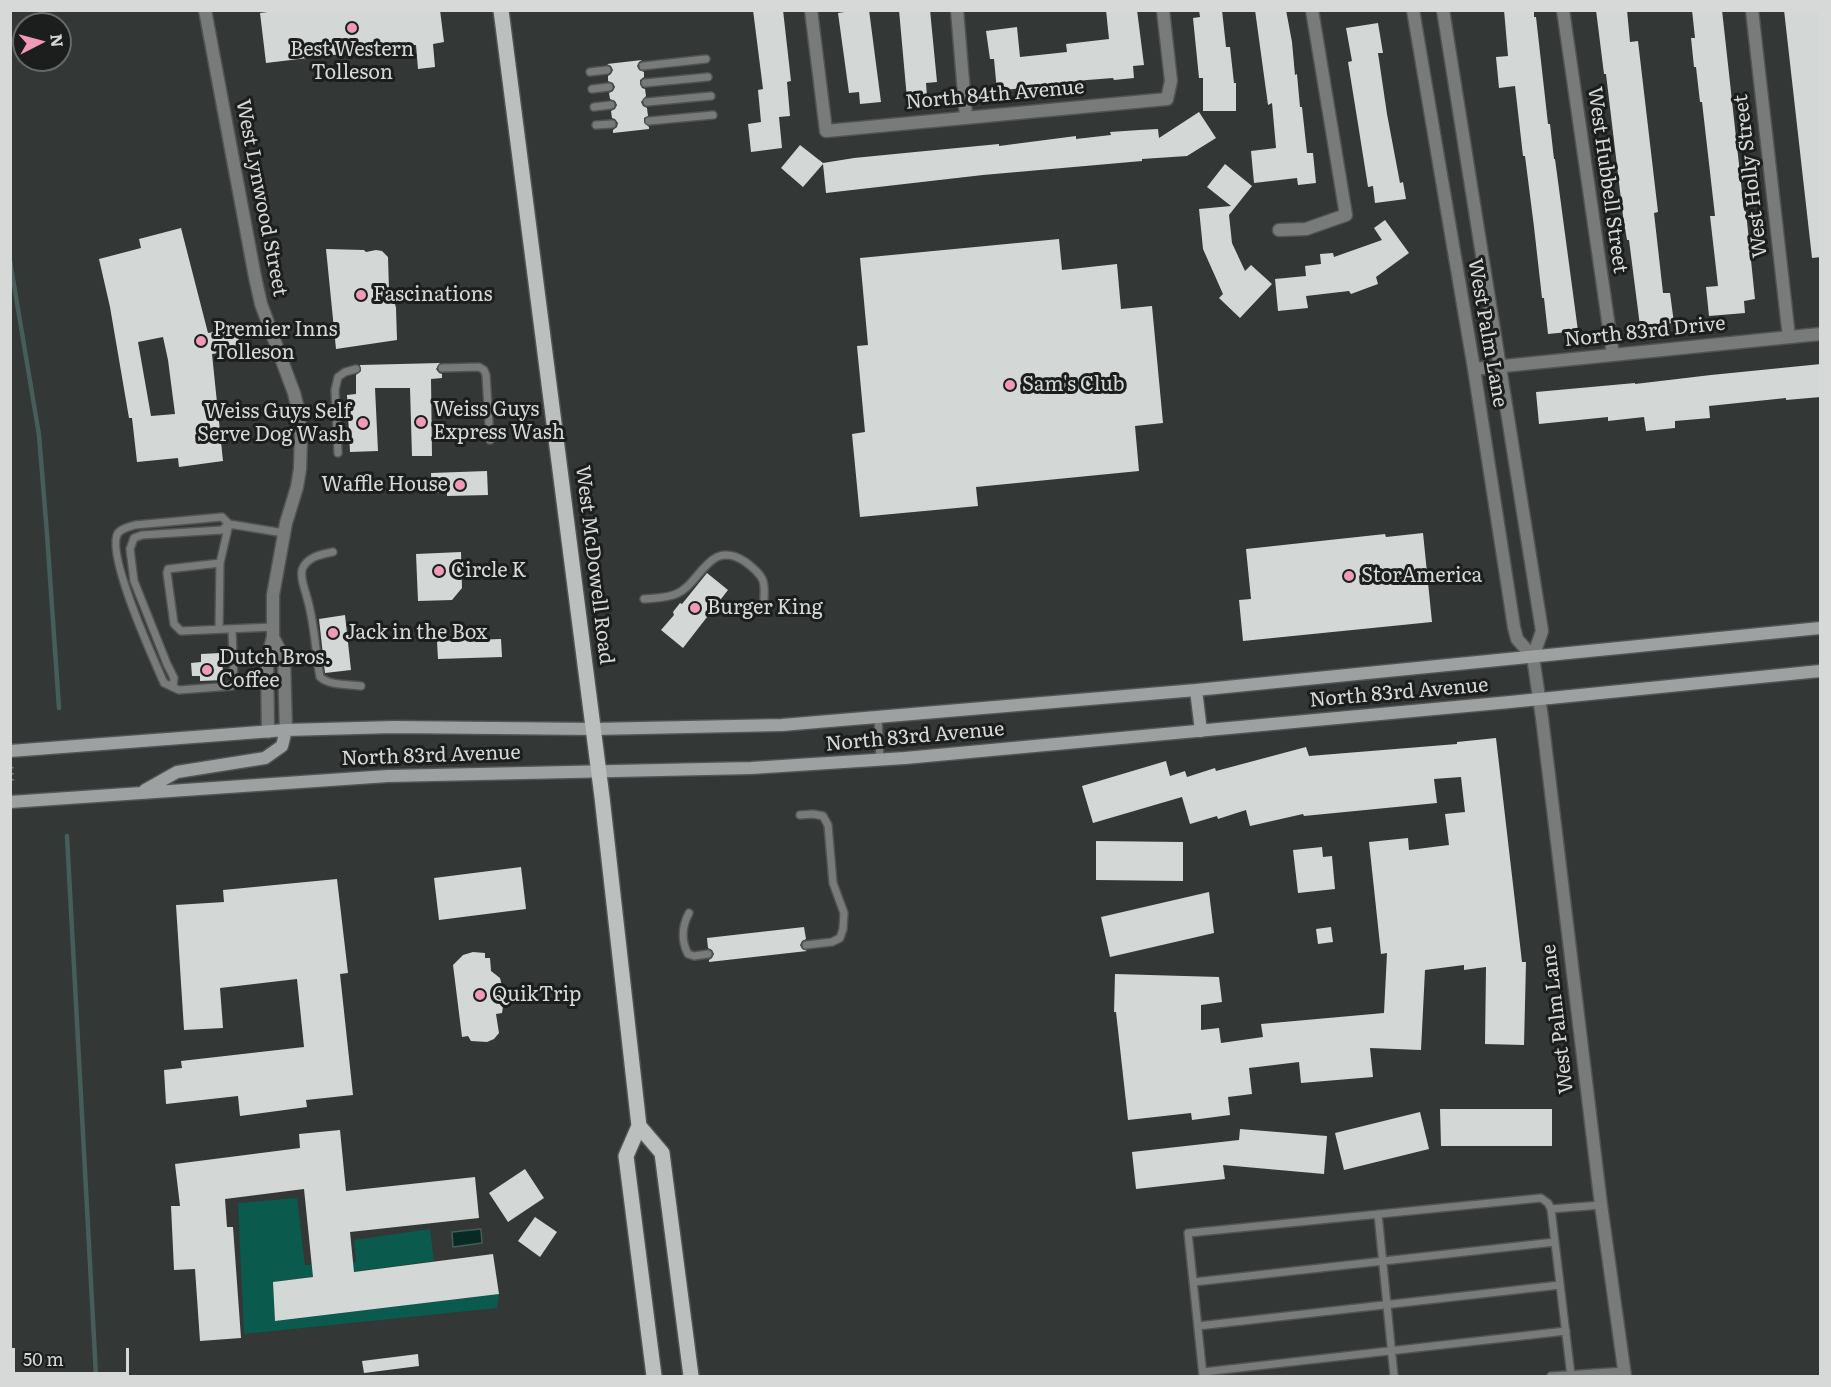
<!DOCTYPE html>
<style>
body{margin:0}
#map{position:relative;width:1831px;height:1387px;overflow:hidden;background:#333736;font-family:Literata,serif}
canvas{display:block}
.frame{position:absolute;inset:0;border:12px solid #d7d9d8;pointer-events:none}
.north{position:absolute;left:12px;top:12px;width:60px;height:60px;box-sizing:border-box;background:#1c1e1e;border:2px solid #676968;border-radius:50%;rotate:84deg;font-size:16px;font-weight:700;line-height:24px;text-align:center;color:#d7d9d8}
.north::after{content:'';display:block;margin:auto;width:21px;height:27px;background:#f09ab6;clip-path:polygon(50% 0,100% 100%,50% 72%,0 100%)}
.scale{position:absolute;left:12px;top:1348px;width:117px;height:27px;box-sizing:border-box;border:3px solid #d7d9d8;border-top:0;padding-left:8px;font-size:18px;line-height:21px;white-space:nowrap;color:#d7d9d8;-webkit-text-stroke:4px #1c1e1e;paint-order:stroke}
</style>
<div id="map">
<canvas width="1831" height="1387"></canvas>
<div class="frame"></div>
<div class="north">N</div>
<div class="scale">50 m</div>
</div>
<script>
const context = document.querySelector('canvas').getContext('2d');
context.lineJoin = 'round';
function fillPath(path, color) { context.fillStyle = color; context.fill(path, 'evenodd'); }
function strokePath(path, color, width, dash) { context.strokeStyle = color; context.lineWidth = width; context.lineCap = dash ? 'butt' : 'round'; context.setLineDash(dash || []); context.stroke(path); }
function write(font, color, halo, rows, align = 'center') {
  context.font = font + ' Literata,serif'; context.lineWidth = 6; context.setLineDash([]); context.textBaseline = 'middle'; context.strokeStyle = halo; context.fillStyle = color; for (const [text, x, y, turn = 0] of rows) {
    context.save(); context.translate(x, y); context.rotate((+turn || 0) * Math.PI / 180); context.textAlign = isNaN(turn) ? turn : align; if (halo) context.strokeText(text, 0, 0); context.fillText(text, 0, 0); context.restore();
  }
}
const green = new Path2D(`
 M297,1198l8,67 51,-3 -2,-22 76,-11 4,32 -161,21 2,39 224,-27 -2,14 -253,26 -6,-131z`);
const water = new Path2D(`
 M481,1229l1,14 -29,4 -1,-15z`);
const stream = new Path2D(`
 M10,261l29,174 8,99 12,174
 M67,836l29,540`);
const building = new Path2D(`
 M283,10h157l4,32 -11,2 2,23 -17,2 -2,-24 -150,18 -6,-50z
 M753,10h30l8,71 -4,1 3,34 -11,1 3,31 -31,4 -3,-28 13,-2 -3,-32 5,-1z
 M858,10h11l12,92 -21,2 -1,-12 -10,1 -11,-80z
 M899,10h31l7,72 -11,1 1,14 -20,2z
 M1106,10h31l7,55 -11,1 1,12 -20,2 -1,-2 -26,2 -90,11 -3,-32h-4l-4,-28 31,-4 3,30 47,-5 -1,-8 43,-5z
 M1199,10h23l4,37h4l4,36h2v28h-33v-33h-4l-6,-60 7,-1z
 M1255,10h31l6,32 3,33 2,-1 3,33h2l5,46h6l3,30 -18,2 -1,-7 -43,5 -3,-32 25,-3 -4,-45 -4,2z
 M1504,10h30v7h2l8,71 4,36h2l4,35h1l23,172 -30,3 -4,-36h-2l-8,-71 -9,-71h-2l-8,-70 -16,2 -3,-31 12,-1z
 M1596,10h31l3,32 8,-1 20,171 -4,1 9,80h7l4,30 -34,3 -11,-86h-2l-4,-24 -17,-142h-2z
 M1692,10h30l22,200 2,2 9,87 -11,2 1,12 -36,3 -3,-29 12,-1 -8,-70h5l-13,-114h-2l-4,-35h-2l-3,-29h4z
 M1784,10h37v45h-2l2,19v183l-9,1z
 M1378,23l5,30h-5l9,61 13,69 3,-1 3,17 -31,4 -2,-17 -5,1 -10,-63 -10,-62 4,-1 -6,-33z
 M642,60l-3,2 -2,4 2,4 5,2v5l-4,3v4l2,4 3,1 1,7 -5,6 2,4 4,2 1,8 -4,2v4l5,5v2l-36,4v-3l4,-3 1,-4 -3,-4 -3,-1 -1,-7 4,-2 2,-4 -2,-4 -5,-2 -1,-6 4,-2 2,-4 -2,-4 -5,-2v-5l3,-2 2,-4 -2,-4 -4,-2z
 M1199,112l17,26 -29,18 -45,3v2l-159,14 -157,18 -3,-29 -20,23 -22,-19 19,-23 23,18 31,-5 61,-6 84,-8v2l77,-10v3l35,-4 -1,-3 29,-2 19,-1 1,9z
 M1225,164l27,22 -23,29 3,28 13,28 6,-6 21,19 -32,34 -21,-20 4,-4 -20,-45 -4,-40 32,-3 -24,-19z
 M1385,220l24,33 -33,24 2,7 -27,10 -2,-3 -43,5 2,12 -30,3 -3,-32 31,-3 -1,-10 16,-2 -1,-10 13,-1 1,4 48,-17 -8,-12z
 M181,228l27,105 29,-5 3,22 -28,4 11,107 -44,6 -1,-9 -41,4 -5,-44h-3l-19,-111 -11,-48 42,-11 -2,-9zM163,337l5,23 7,54 -24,2 -13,-74z
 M1059,239l3,31 55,-6 4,45 31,-3 11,117 -28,3 4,45 -163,16 2,19 -118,11 -8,-83 13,-2 -8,-86 11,-1 -8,-87z
 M326,249l38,1 2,2 10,-2 6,1 6,6 1,33 5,10 2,8 1,32 -61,9z
 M440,363l-4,6 3,4 3,1v4l-11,1 1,77h-20l-2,-68h-35l3,63 -28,1 -3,-57 9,-1v-19l5,-4 -1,-6z
 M1821,364v33l-35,3v-2l-77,8 1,12 -35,3v7l-29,3 -2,-14 -36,4v-4l-69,7 -3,-32 99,-9v1l76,-9z
 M487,471l1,24 -41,1v-4l-15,1 -1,-20z
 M1423,533l9,89 -189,19 -4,-41 12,-1 -5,-50 139,-15 1,3z
 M461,552l1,36 -10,12 -34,1 -2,-47z
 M707,573l21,17 -45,58 -22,-18 13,-15 -1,-3 7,-9 2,1z
 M345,615l6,55 -26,3 -6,-54z
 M501,639l1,18 -64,2 -1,-18z
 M221,653l3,27 -24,1v-5h-8l-1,-13 10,-1v-8z
 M1496,738l26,224h4l-2,83 -39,-1 1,-77 -22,3v-5l-39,5 -4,80 -51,-2 3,29 -72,6 -2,-21 -50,6 3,26 -24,3 2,18 -38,5 -1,-7 -63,7 -12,-108h-2l1,-38 104,3 3,25 -21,3v25l18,-2 2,15 42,-6 -2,-13 123,-11 3,-60 -6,1 -12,-112 39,-4 1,12 40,-5 -4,-31 20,-2 -4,-35 -27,2 3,24 -133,13 -1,-2 -53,12 -4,-16 -28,9 -1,-3 -27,8 -8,-27 -89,26 -11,-37 84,-25 4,15 15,-5 2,6 28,-9 1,3 90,-24 3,9 148,-12v-2z
 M1096,841l87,1v39l-87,-1z
 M1322,847l1,10 9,-1 3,33 -37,4 -5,-43z
 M521,867l5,42 -87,11 -5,-42z
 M337,879l11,94 -8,1 13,121 -47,5 1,7 -67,9 -2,-20 -72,8 -2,-34 18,-2 -1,-7 123,-14 -7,-68 -77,9 3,40 -39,2 -8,-125 48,-3 -1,-12z
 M1209,892l5,41 -104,24 -9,-40z
 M804,927l2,12 -4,2 -2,4 2,4 5,2 -98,11v-2l3,-2 2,-4 -2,-4 -4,-2 -1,-10z
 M1331,927l2,15 -15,2 -2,-15z
 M473,952l12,1v5h5l1,13 9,7 3,12 1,10 -2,13 -6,1 3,19 -5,6 -7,3 -16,-1 -3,-5 -6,1 -9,-72 10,-10z
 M1440,1109h112v37h-111z
 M1420,1112l9,37 -85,21 -9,-37z
 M1240,1129l87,7 -3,38 -101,-9 2,14 -89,10 -4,-37 107,-12z
 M340,1130l6,61 129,-14 4,41 -129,14 4,40 139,-18 6,40 -224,27 -2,-39 40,-5 -9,-88 -79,10 2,28h6l8,111 -41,3 -5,-72 -21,1 -3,-64h9l-5,-42 125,-16 -1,-14z
 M525,1169l19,29 -36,24 -19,-29z
 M535,1217l22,15 -17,25 -22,-16z
 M418,1354l1,12 -55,7 -2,-12z`);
const path = new Path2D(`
 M12,767l1,18`);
const lane = new Path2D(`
 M643,66l63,-7
 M590,72l17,-2
 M645,83l63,-6
 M592,89l17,-2
 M647,102l64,-6
 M594,107l17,-2
 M649,121l64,-6
 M596,125l16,-1
 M442,368l37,-1 5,3 2,5 4,65
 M338,453l-3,-63 3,-13 7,-5 11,-3
 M333,552c-11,2 -27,5 -31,18 -2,9 3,19 5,28 8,26 8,53 13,79 10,9 28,7 41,9
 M220,563l-52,6 -1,4 7,51 7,7 92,-4
 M644,599c10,-1 23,-1 32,-5 25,-10 32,-55 68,-33 6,4 17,13 19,20 2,5 1,14 1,19
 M219,629l1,-66 9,-39
 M232,629l2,55 -2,2 -53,4 -15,-7c-10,-23 -59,-130 -46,-150 4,-5 11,-6 17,-8l87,-8 7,7 55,9
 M173,687l1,-9 -7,-14 -33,-83 -4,-32 4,-11 8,-3 80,-5 7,-6
 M878,718l2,42
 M800,815l13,-1 10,2 5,9 5,58 11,30 -1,16 -3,9 -8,4 -26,3
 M689,913c-7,13 -8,28 -1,41l6,2 14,-2
 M1551,1209l20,167
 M1378,1214l16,162
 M1194,1282l361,-40
 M1198,1326l362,-41
 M1203,1372l363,-41
 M1203,1376l-15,-143 353,-35 7,5 3,6 50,-4
 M1551,1376l73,-5`);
const street = new Path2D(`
 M205,10l50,267 6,27 33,89 4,16 3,28 -1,32 -3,18 -11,36 -13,72v42l-6,22 1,73
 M811,10l15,121 341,-32 4,-18 -8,-71
 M957,10l9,107
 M1413,10l61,359 40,258 3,12 16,18
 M1443,10l99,621 -9,26 9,61 59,487 24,171
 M1563,10l50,345
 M1752,10l37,327
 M1279,230l27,-1 40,-14 -34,-205
 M1474,369l346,-35
 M273,637l11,22 2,71`);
const secondary = new Path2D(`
 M1196,690l5,41
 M10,751l276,-21 108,-3 200,2 188,-4 414,-35 624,-62
 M145,790l32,-18 88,-14 17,-12 4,-16
 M10,802l378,-26 363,-8 154,-10 605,-56 310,-31`);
const primary = new Path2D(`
 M501,10l101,787 37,329 -13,30 28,220
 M639,1126l23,27 29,223`);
const markers = [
 [352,28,6,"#f09ab6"],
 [361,295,6,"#f09ab6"],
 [201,341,6,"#f09ab6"],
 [1010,385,6,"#f09ab6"],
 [421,422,6,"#f09ab6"],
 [363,423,6,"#f09ab6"],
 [460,485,6,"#f09ab6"],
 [439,571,6,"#f09ab6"],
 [1349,576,6,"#f09ab6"],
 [695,608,6,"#f09ab6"],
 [333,633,6,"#f09ab6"],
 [207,670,6,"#f09ab6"],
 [480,995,6,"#f09ab6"]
];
const poiNames = [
 ["Best Western",352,50,"center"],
 ["Tolleson",352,73,"center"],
 ["Fascinations",373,295],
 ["Premier Inns",213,330],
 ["Tolleson",213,353],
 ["Sam's Club",1022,385],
 ["Weiss Guys",433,410],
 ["Express Wash",433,433],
 ["Weiss Guys Self",351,412,"right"],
 ["Serve Dog Wash",351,435,"right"],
 ["Waffle House",448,485,"right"],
 ["Circle K",451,571],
 ["StorAmerica",1361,576],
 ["Burger King",707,608],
 ["Jack in the Box",345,633],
 ["Dutch Bros.",219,658],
 ["Coffee",219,681],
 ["QuikTrip",492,995]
];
const streetNames = [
 ["North 84th Avenue",995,95,-5],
 ["West Holly Street",1751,176,-97],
 ["West Hubbell Street",1607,180,82],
 ["West Lynwood Street",261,198,79],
 ["North 83rd Drive",1645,332,-6],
 ["West Palm Lane",1487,333,80],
 ["West McDowell Road",594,565,83],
 ["North 83rd Avenue",1399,693,-5],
 ["North 83rd Avenue",915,737,-5],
 ["North 83rd Avenue",431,756,-2],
 ["West Palm Lane",1558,1019,-97]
];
fillPath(green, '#0a5a4e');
fillPath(water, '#082a24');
strokePath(water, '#465e5a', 1.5);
strokePath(stream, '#465e5a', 4.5);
fillPath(building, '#d3d8d7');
strokePath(lane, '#515453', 10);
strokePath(street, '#515453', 15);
strokePath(secondary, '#515453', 15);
strokePath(primary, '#515453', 18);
strokePath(path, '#727675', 3, [1.5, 4.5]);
strokePath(lane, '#797b7a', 7);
strokePath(street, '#797b7a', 12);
strokePath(secondary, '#9ea1a1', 12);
strokePath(primary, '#bbbfbe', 15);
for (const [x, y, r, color] of markers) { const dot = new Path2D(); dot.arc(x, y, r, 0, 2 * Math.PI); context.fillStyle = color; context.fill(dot); strokePath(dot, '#1c1e1e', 2); }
write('20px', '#d7d9d8', '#1c1e1e', poiNames, 'left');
write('20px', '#d7d9d8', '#1c1e1e', streetNames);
</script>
